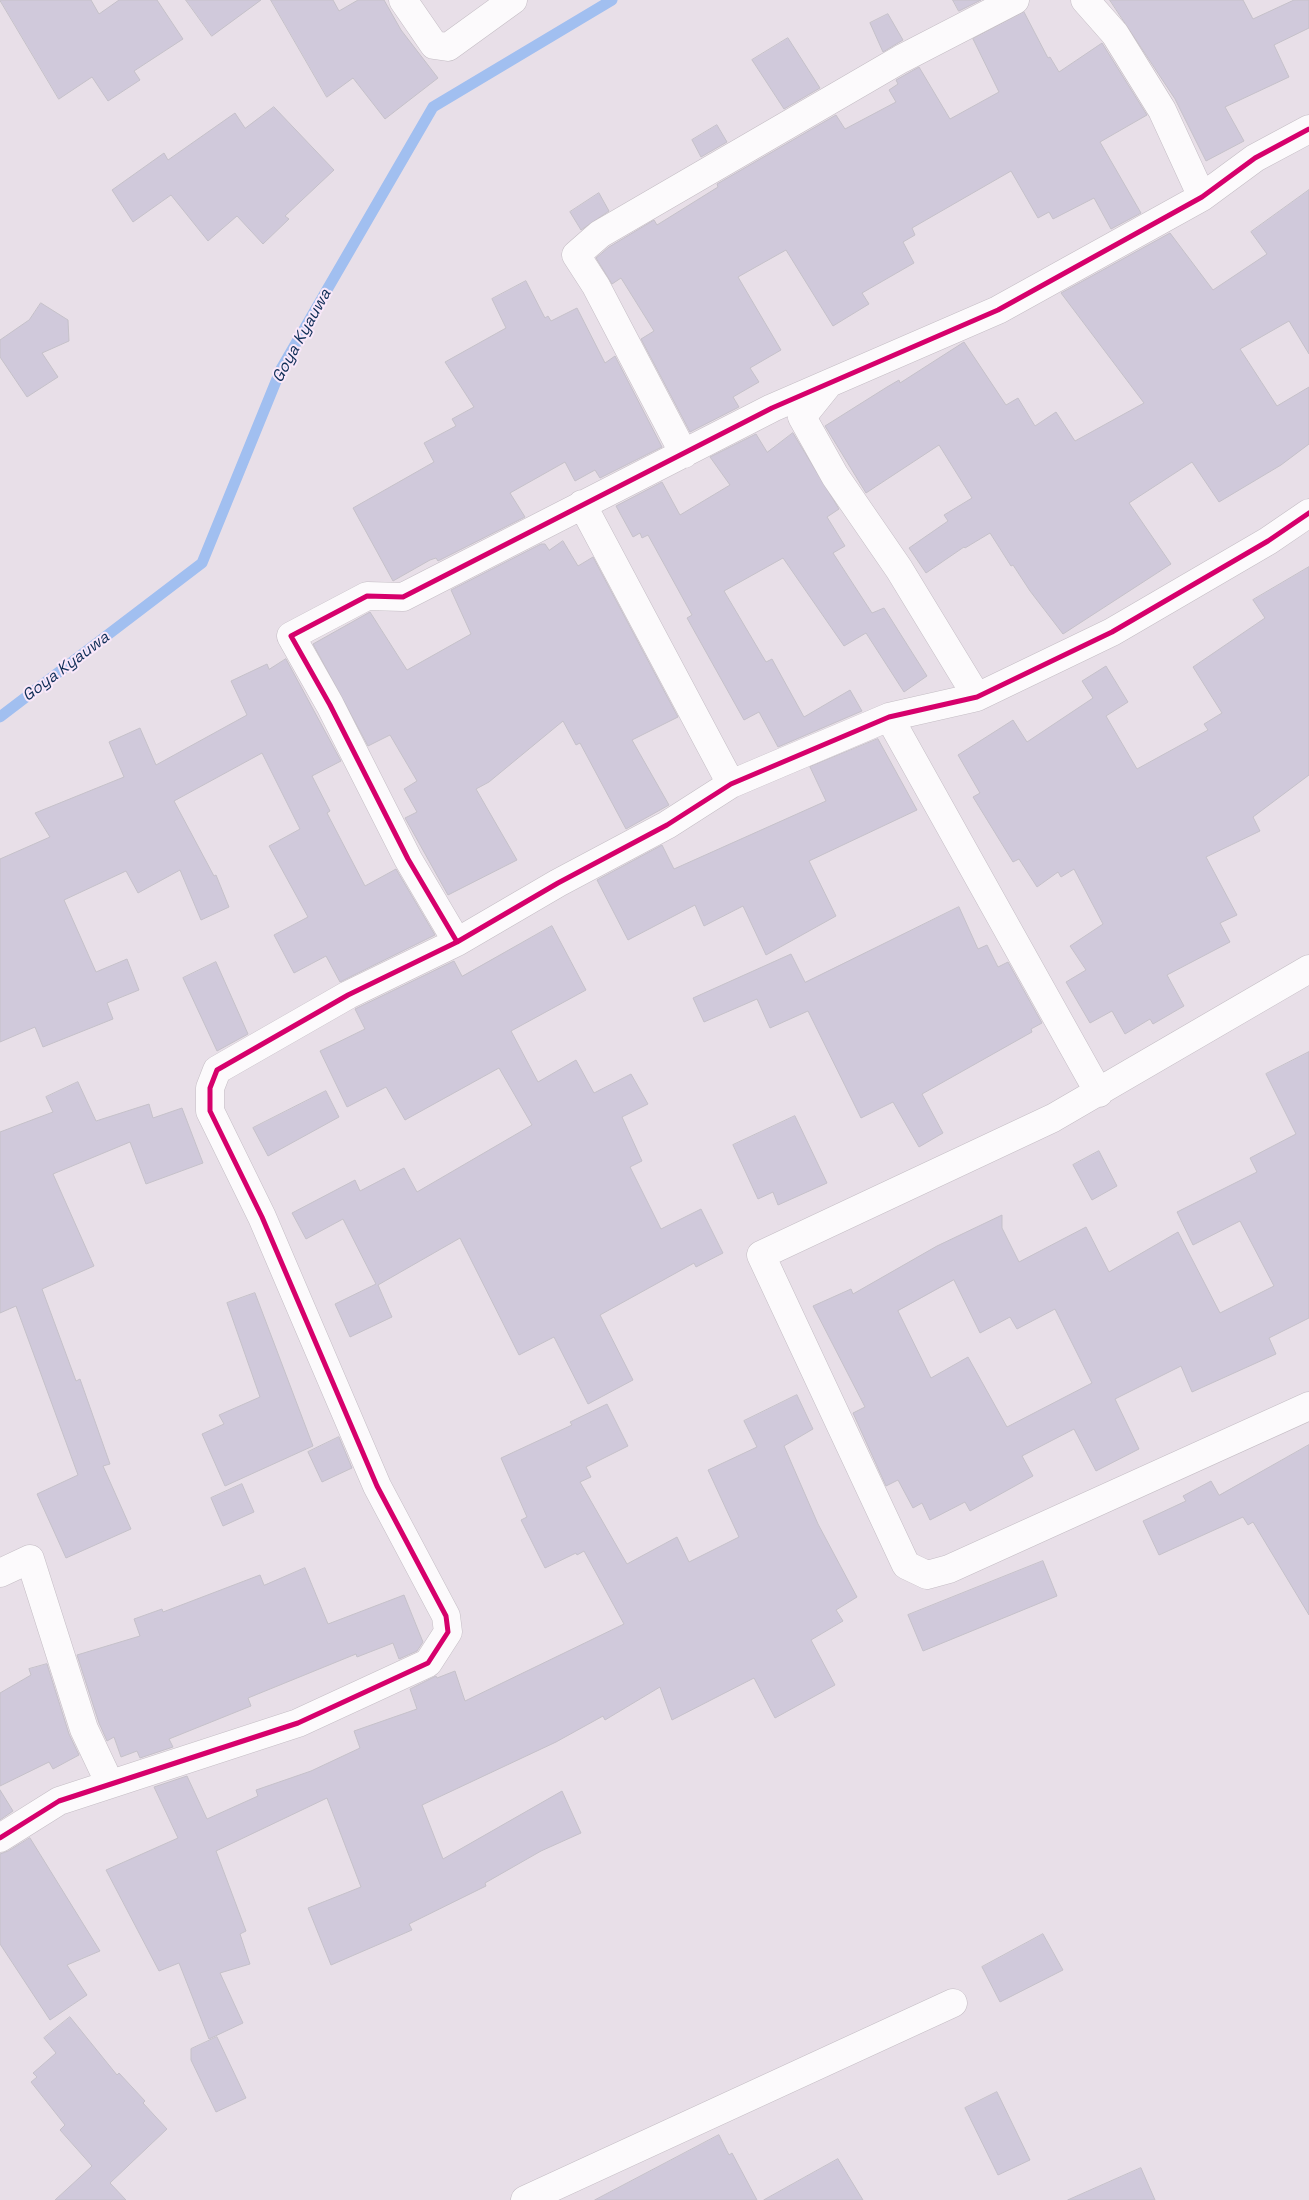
<!DOCTYPE html>
<style>
body{margin:0}
canvas{display:block;background:#e8dfe8}
</style>
<canvas width="1309" height="2200"></canvas>
<script>
const context = document.querySelector('canvas').getContext('2d');
context.lineJoin = 'round';
function strokePath(path, color, width, dash) { context.strokeStyle = color; context.lineWidth = width; context.lineCap = dash ? 'butt' : 'round'; context.setLineDash(dash || []); context.stroke(path); }
function fillPath(path, color) { context.fillStyle = color; context.fill(path, 'evenodd'); }
function write(font, color, halo, rows, align = 'center') {
  context.font = font + ' "Space Grotesk",sans-serif'; context.lineWidth = 4; context.setLineDash([]); context.textBaseline = 'middle'; context.strokeStyle = halo; context.fillStyle = color; for (const [text, x, y, turn = 0] of rows) {
    context.save(); context.translate(x, y); context.rotate((+turn || 0) * Math.PI / 180); context.textAlign = isNaN(turn) ? turn : align; if (halo) context.strokeText(text, 0, 0); context.fillText(text, 0, 0); context.restore();
  }
}
const stream = new Path2D(`
 M0,717l202,-154 79,-194 152,-262 179,-107`);
const building = new Path2D(`
 M0,0h91l8,14 20,-14h38l26,39 -49,32 6,9 -32,21 -16,-24 -33,22z
 M186,0h75l-49,36z
 M271,0h62l6,11 19,-11h26l17,30 37,48 -53,41 -32,-41 -26,19z
 M953,0h28l-22,11z
 M1110,0h133l10,19 41,-19h15v28l-35,17 15,32 -64,30 19,34 -38,20 -31,-62z
 M1024,12l24,46 2,-1 9,15 43,-29 45,72 -47,27 41,71 -30,16 -17,-31 -41,21 -4,-7 -11,6 -27,-47 -99,57 3,7 -12,7 11,21 -52,30 7,11 -36,22 -47,-76 -48,27 43,73 -31,18 9,14 -26,15 6,10 -49,25 -49,-93 13,-8 -33,-53 -9,6 -16,-26 13,-11 45,-27 3,5 61,-38 -1,-3 119,-69 9,14 51,-27 -7,-12 9,-6 -2,-4 23,-13 31,52 49,-27 -26,-53z
 M888,14l15,26 -20,12 -13,-29z
 M788,38l32,50 -36,21 -32,-49z
 M274,107l60,63 -49,46 4,3 -26,25 -26,-28 -29,25 -37,-46 -38,27 -21,-32 52,-37 4,7 67,-47 10,15z
 M717,125l10,17 -26,15 -9,-17z
 M1309,190v164l-20,-33 -49,28 37,57 32,-19v57l-28,21 -62,37 -27,-40 -63,41 42,61 -108,70 -33,-43 -17,-26 -2,1 -21,-33 -25,15 -1,-1 -38,26 -17,-25 39,-27 -4,-6 28,-17 -33,-53 -73,48 -41,-67 62,-39 12,-7 1,3 64,-41 42,63 12,-7 17,28 21,-14 19,29 69,-38 -83,-110 109,-60 43,57 54,-36 -16,-22z
 M599,193l10,18 -28,19 -11,-18z
 M526,281l19,37 3,-2 3,5 26,-13 28,55 10,-7 47,91 -62,31 -5,-8 -20,11 -10,-19 -55,31 15,24 -87,44 -2,-3 -6,2 -37,21 -40,-73 81,-46 -10,-19 32,-17 -4,-7 22,-12 -29,-45 61,-34 -14,-29z
 M41,303l27,17 1,21 -27,12 16,24 -31,20 -27,-40v-17l29,-20z
 M793,433l46,76 -12,8 18,29 -12,7 39,60 12,-5 43,68 -23,16 -38,-59 -22,13 -61,-88 -59,33 42,71 6,-3 32,58 46,-27 12,21 -84,36 -19,-35 -15,8 -57,-102 5,-3 -44,-80 -6,3 -2,-5 -7,4 -17,-31 46,-24 18,33 50,-30 -20,-28 46,-23 11,18z
 M563,541l15,25 15,-9 85,160 -46,23 37,65 -43,24 -46,-86 -4,2 -13,-24 -74,61 -13,7 41,71 -69,35 -43,-77 12,-6 -13,-23 13,-8 -27,-46 -22,11 -55,-102 57,-32 37,58 64,-36 -20,-44 90,-46h4l4,6z
 M1309,567v208l-56,42 7,14 -54,26 31,58 -17,8 10,19 -63,33 17,31 -31,18 -3,-5 -25,15 -13,-23 -22,12 -24,-41 20,-12 -16,-24 33,-22 -29,-55 -13,8 -3,-5 -21,15 -18,-28 -6,3 -40,-65 7,-4 -22,-38 55,-35 14,22 66,-44 -11,-17 24,-15 22,36 -22,14 31,53 71,-39 -4,-6 18,-11 -29,-46 72,-49 -12,-18z
 M286,659l55,102 -29,15 18,35 -3,2 38,73 31,-17 39,66 -95,47 -14,-26 -32,17 -20,-38 34,-18 -39,-71 31,-17 -38,-76 -88,48 40,75 2,-1 13,32 -28,13 -21,-50 -42,23 -12,-22 -62,29 32,72 31,-13 12,31 -32,13 6,16 -70,28 -8,-20 -35,15v-183l50,-22 -15,-24 89,-36 -15,-35 31,-14 16,37 91,-50 -16,-34 36,-17 2,5z
 M878,739l39,71 -108,51 27,55 -70,39 -23,-49 -39,20 -9,-21 -67,35 -31,-60 65,-35 12,24 152,-68 -16,-34z
 M959,907l19,42 9,-4 11,22 10,-5 34,61 -11,6 1,3 -110,62 21,39 -24,14 -26,-45 -32,16 -53,-107 -38,17 -13,-29 -53,23 -11,-24 98,-44 14,28z
 M552,926l34,64 -75,41 27,51 38,-22 18,33 37,-19 17,30 -26,13 20,44 -12,6 31,62 40,-20 22,44 -27,14 -2,-4 -94,52 33,65 -45,24 -34,-67 -35,18 -59,-117 -82,47 14,32 -42,20 -15,-33 41,-20 -33,-65 -37,20 -14,-26 63,-33 5,11 44,-23 13,24 115,-67 -33,-57 -94,52 -19,-33 -39,20 -27,-56 45,-22 -10,-20 99,-48 8,15z
 M216,962l32,72 -31,17 -34,-73z
 M1309,1052v266l-40,20 7,16 -84,38 -11,-26 -66,33 24,50 -43,22 -22,-42 -52,27 11,20 -63,35 -5,-9 -35,18 -8,-17 -9,5 -15,-28 -12,6 -33,-73 12,-6 -52,-101 38,-17 2,5 84,-48 65,-31v13l17,34 67,-35 23,45 69,-40 42,81 54,-27 -34,-65 -47,24 -16,-33 80,-40 -7,-14 46,-24 -30,-60zM954,1280l26,53 30,-16 7,12 38,-20 37,74 -85,44 -39,-70 -37,21 -33,-67z
 M78,1082l18,39 53,-17 4,14 29,-10 21,55 -57,21 -16,-42 -77,32 41,92 -52,23 34,92 4,-2 30,85 -7,2 28,63 -65,29 -29,-64 41,-19 -62,-169 -16,7v-181l53,-20 -7,-15z
 M326,1091l13,26 -71,39 -15,-28z
 M795,1116l32,67 -49,22 -5,-13 -15,7 -25,-54z
 M1099,1151l18,35 -25,14 -19,-35z
 M255,1293l58,153 -88,40 -23,-52 22,-10 -5,-9 41,-18 -33,-94z
 M797,1395l16,34 -29,17 34,78 39,73 -21,13 7,11 -32,19 24,45 -60,33 -21,-40 -82,42 -12,-33 -55,33 -2,-4 -47,26 -134,63 21,54 119,-68 19,42 -40,18 -56,32 1,3 -77,38 3,6 -81,35 -23,-57 53,-21 -34,-89 -111,53 30,80 -6,3 10,30 -30,9 23,50 -34,16 -30,-76 -20,8 -53,-101 72,-32 -24,-51 33,-11 20,43 51,-23 -2,-6 55,-19 49,-23 -6,-17 63,-22 -7,-20 26,-13 1,2 18,-7 10,30 159,-77 -40,-73 -7,4 -1,-2 -31,15 -24,-48 6,-3 -26,-59 71,-33 -2,-3 37,-18 21,42 -42,21 5,10 -11,5 47,82 50,-27 12,25 50,-25 -31,-67 49,-23 -13,-26z
 M339,1437l13,31 -30,14 -14,-30z
 M1309,1445v170l-56,-93 -5,3 -5,-8 -84,38 -16,-34 43,-20 -3,-5 28,-15 8,14z
 M242,1484l12,28 -31,14 -12,-28z
 M1043,1561l14,35 -134,55 -15,-36z
 M305,1568l23,56 76,-29 19,47 -6,9 -18,8 -6,-16 -36,14 -1,-3 -108,44 3,8 -82,33 4,8 -33,11 -3,-7 -16,6 -7,-20 -7,4 -8,-18 -22,-68 63,-19 -6,-17 28,-10 1,3 97,-37 4,10z
 M47,1664l22,70 10,21 -26,14 -4,-7 -49,24v-93l31,-18 -2,-6z
 M0,1790l13,21 -13,9z
 M30,1838l70,113 -33,14 20,30 -37,25 -50,-76v-90l8,-3z
 M1043,1934l20,36 -63,32 -18,-35z
 M70,2017l47,58 2,-2 26,28 -2,2 24,26 -57,54 16,17h-71l37,-34 -32,-36 5,-5 -34,-43 6,-5 -4,-4 23,-20 -12,-15z
 M217,2037l29,61 -30,14 -25,-52v-11z
 M997,2092l33,68 -32,15 -33,-67z
 M719,2135l10,20 3,-2 25,47h-162z
 M838,2159l25,41h-99z
 M1141,2168l14,32h-87z`);
const minor = new Path2D(`
 M403,0l31,45 14,2 65,-47
 M1085,0l30,34 47,76 40,87
 M827,386l-25,31 33,59 64,93 78,128
 M684,454l-88,-168 -20,-31 24,-21 301,-175 114,-59
 M582,504l149,280
 M889,717l210,376
 M457,942l-49,-83 -78,-154 -39,-69 76,-40 36,1 369,-189 226,-98 204,-113 53,-39 54,-29
 M1309,969l-256,149 -292,137 145,310 21,10 22,-6 360,-163
 M0,1573l30,-14 54,170 26,55
 M0,1838l59,-37 239,-78 130,-60 20,-31 -2,-16 -69,-130 -115,-269 -52,-106v-23l7,-18 131,-75 109,-53 101,-59 109,-58 64,-41 158,-67 88,-20 135,-65 156,-91 41,-28
 M525,2200l428,-197`);
const cycleway = new Path2D(`
 M457,942l-49,-83 -78,-154 -39,-69 76,-40 36,1 369,-189 226,-98 204,-113 53,-39 54,-29
 M0,1838l59,-37 239,-78 130,-60 20,-31 -2,-16 -69,-130 -115,-269 -52,-106v-23l7,-18 131,-75 109,-53 101,-59 109,-58 64,-41 158,-67 88,-20 135,-65 156,-91 41,-28`);
const waterNames = [
 ["Goya Kyauwa",302,336,-61],
 ["Goya Kyauwa",66,667,-37]
];
strokePath(stream, '#a1bff0', 11);
fillPath(building, '#d0c9db');
strokePath(building, '#c5c1c9', 1);
strokePath(minor, '#c4bdc4', 29);
strokePath(minor, '#fcfafc', 28);
strokePath(cycleway, '#d6006c', 5);
write('italic 16px', '#0e2d56', '#f9e8fa', waterNames);
</script>
